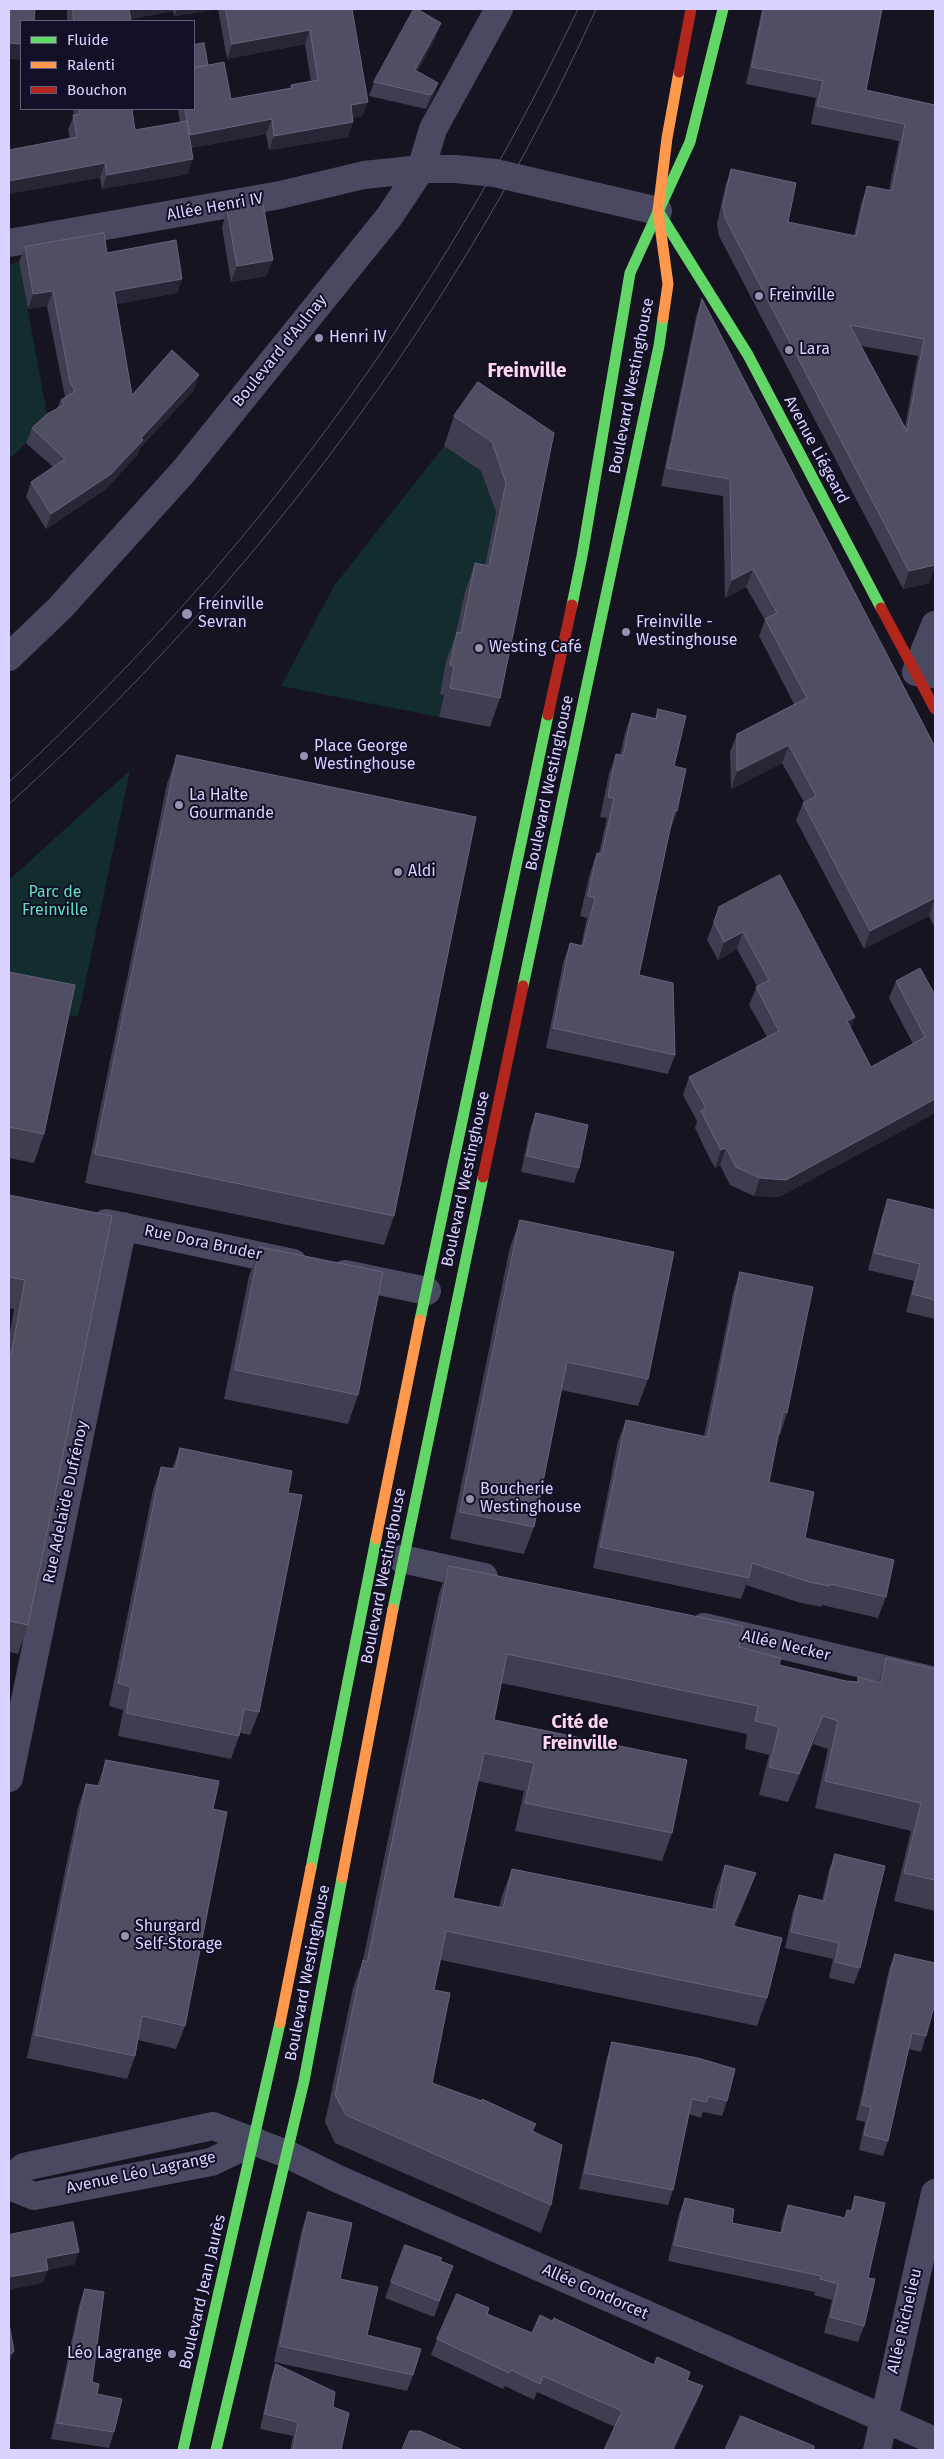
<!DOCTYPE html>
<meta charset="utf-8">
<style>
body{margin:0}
#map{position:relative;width:944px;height:2459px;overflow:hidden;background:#161421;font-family:"Fira Sans",sans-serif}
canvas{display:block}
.frame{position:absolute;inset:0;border:10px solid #d9d4ff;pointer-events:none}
.legend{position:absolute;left:20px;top:20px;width:175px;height:90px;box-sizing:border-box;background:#130f26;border:1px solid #625e7d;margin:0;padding:6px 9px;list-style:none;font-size:15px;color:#d9d4ff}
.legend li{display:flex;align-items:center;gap:10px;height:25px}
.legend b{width:25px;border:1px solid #625e7d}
</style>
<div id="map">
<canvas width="944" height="2459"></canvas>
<div class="frame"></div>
<ul class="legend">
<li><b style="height:6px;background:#63d668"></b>Fluide</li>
<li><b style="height:6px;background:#ff974d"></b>Ralenti</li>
<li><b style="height:6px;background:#b3261e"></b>Bouchon</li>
</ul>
</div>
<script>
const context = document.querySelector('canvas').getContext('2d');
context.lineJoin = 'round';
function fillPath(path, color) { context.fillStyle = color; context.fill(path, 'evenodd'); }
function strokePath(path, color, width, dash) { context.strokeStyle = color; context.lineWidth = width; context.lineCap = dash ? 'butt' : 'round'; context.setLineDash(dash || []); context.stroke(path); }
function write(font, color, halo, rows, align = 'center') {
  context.font = font + ' "Fira Sans",sans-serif'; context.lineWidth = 4; context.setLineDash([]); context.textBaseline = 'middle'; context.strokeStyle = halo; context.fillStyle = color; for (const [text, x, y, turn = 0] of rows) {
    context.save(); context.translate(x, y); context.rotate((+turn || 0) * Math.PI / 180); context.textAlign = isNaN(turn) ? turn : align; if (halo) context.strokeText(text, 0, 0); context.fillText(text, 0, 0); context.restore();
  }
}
const green = new Path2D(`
 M19,262l30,163 -8,4 -32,30v-195z
 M444,446l47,32 8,19 -20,98 -29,67h-4l-6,32 4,1 -5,22 -158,-31 53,-100z
 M130,770l-52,247 -69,-14v-123z`);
const street = new Path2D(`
 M9,243l271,-48 84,-20 57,-6h35l39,4 163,38
 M935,625l-19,47 19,2
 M9,657l51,-49 123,-136 206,-255 32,-48 12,-40 66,-120
 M106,1223l187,40
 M345,1274l82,17
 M402,1559l82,18
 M704,1627l231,54
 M9,1778l114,-552
 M9,2179l15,-12 189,-41 74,28 49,24 599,263
 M9,2186l25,10 177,-34 44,-21
 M877,2450l58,-257`);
const fast = new Path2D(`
 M658,211l90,144 133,253
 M572,605l10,-49 48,-283 60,-131 33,-133
 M523,986l136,-640 4,-28
 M420,1320l128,-605
 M393,1609l90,-432
 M311,1868l65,-329
 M183,2450l97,-427
 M216,2450l88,-369 38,-203`);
const slow = new Path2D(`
 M663,318l5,-34 -10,-73 9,-73 12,-66
 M376,1539l44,-219
 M342,1878l51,-269
 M280,2023l31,-155`);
const jam = new Path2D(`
 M679,72l12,-63
 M881,608l54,101
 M548,715l24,-110
 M483,1177l40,-191`);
const tram = new Path2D(`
 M9,782c241,-222 428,-477 569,-773
 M9,804c245,-221 451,-493 587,-795`);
const wall = new Path2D(`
 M67,9h285l11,107 -10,2 -5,19 -79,13 -3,-16 -75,14 -3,26 -86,15 -2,-11 -30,-39 -2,-9 6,-15 -1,-6h59l3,21 45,-7 -2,-14h16l14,-44 23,34 59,-11 1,-3 20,-4 -6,-37 -78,15 -9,-50 -44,7 -1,-5 -42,8v2h-64z
 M762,9h120l-16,81 69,15v461l-6,17 -26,6 -184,-353 -2,-12 8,-37 6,-18 57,53 66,14 7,-32 6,-18 22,4 10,-49 -88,-17 5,-26 -70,-14zM861,346l57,10 -13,70z
 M436,37l-19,35 21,11 -5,14 -7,12 -57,-13 5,-14z
 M227,210l40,66 -36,6 -9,-55z
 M25,247l82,6 75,26 -5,14 -61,11 16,91 62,-5 -54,58 -2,6 -32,35 -60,40 -20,-32 5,-15 22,-15 -27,-24 6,-15 25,-20 4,-8 4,-3 -18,-91 -19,3 -9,-47z
 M702,299l233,448v181l-6,-12 -65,33 -68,-129 7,-17 1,-1 -22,-39 -51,26 -1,-37 7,-18 57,-30 -35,-68 6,-16 -19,-33 -21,11 -2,-102 -62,-10 35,-169z
 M454,416l100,17 -54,265 -10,29 -51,-10 5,-22 -4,-1 6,-33 9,-24 10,-45 10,-29 10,2 11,-53 -15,-41 -37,-25z
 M658,709l16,57 3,45 -7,20 -31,144 36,80 -7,19 -122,-26 17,-85 7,-20 11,3 6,-28 -7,-2 10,-43 7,-20h2l8,-35 -7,-1 9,-43 7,-20 4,1 5,-22 7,-20 23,5z
 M177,755l217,461 -10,29 -299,-62 82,-399z
 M719,907l136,110 -4,11 20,39 42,-23 -24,-46 7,-17 39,14v118l-156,84 -25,-1 -24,-11 -10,-20 -5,3 -7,-13 -13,-27 2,-7 -14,-26 6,-18 78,-40 -18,-32 8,-19 -20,-37 -19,11 -11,-20z
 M9,972l35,162 -10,29 -25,-5z
 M536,1113l43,55 -5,15 -53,-11 9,-43z
 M9,1195l103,21 -84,409 -10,29 -9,-2v-313l5,-30 -5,-1z
 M888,1199l47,11v109l-29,-7 8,-31 -46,-11 14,-54z
 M520,1220l128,159 -10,27 -77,-16 -27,137 -10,27 -74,-15 60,-292z
 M260,1247l98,148 -10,29 -124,-25 25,-123z
 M740,1272l47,141 -7,22 -2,-1 -9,48 36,56 81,59 -8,21 -56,-13v2l-21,-4 -55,-18 -5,14 -148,-31 25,-127 8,-21 78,16 29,-143z
 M180,1448l108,45 -29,219 -9,23 -10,-2 -9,26 -113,-23 5,-26 -14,-4 44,-216 8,-23 11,2z
 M449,1566l290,81 40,18 67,16 11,1 1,-5 20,5 8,-24 49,11v242l-41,-10 17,-70 -96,-23 13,-59 -15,-5 -25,58 -29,-7 10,-40 -24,-6 2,-15 -246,-51 -7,37 178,113 -10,28 -147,-30 9,-40 -46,-10 -25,117 46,9 3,-11 10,-27 200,40 3,-16 10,-28 31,8 -10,27 -11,26 32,72 -10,28 -316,-66 -7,30 -2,93 101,49 18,73 -10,28 -206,-90 -10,-21 28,-134 10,-28 76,-367z
 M106,1760l107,49 -28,217 -9,23 -38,-9 -3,16 -8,23 -100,-21 51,-251 8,-23 11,2z
 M835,1854l25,114 -6,16 -25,-6 4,-19 -48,-11 8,-37 6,-16 23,6 7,-31z
 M895,1954l31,82 -5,16 -12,-3 -21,92 -5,15 -24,-6 6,-28 -9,-2 33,-151z
 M612,2042l115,59 -5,15 -19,-4 -2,6 -12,-4 -16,76 -5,15 -89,-16 28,-132z
 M855,2196l13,82 -4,48 -6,16 -34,-9 8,-33 -18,-5 1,-3 -147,-31 11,-47 6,-16 47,25 48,10 2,-12 6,-16 56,13 3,-8 3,1z
 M308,2212l59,123 46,40 -6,16 -133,-29 28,-134z
 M441,2261l12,5 -19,51 -49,-19 6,-16z
 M85,2289l7,93 5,12 17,38 -5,16 -58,-9 28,-134z
 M487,2314l45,19 122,32 36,7 -2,8 15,6 -6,16 -23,48h-70l11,-23 -78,-35 -3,8 -29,-14 -2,3 -72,-34 6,-16z
 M276,2364l65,86h-51l3,-14 -33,-7 11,-51z`);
const shadedWall = new Path2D(`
 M128,9h46l-1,2 -49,9z
 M177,9h41l-44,7z
 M441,23l-5,14 -26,47 5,-14z
 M310,30l-5,14 -78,15 5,-15z
 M9,43l12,1v16l-12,-1z
 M438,83l-5,14 -7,12 5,-14z
 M368,102l-5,14 -17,3 5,-14z
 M272,119l-6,15 -81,15 5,-14z
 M353,122l-5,15 -79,13 5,-14z
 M193,159l-5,15 -86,15 5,-14z
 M105,163l-5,15 -91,16v-13z
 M273,260l-6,16 -36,6 6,-16z
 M182,279l-5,14 -69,13 6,-15z
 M53,291l-6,15 -19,3 5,-15z
 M199,375l-5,15 -54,58 -2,6 -32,35 -60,40 5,-15 90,-76z
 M935,565l-6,18 -26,6 6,-18z
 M753,569l-7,18 -21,11 7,-18z
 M789,745l-7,18 -51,26 6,-18z
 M935,898l-6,18 -65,33 6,-18z
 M743,932l-6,17 -19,11 6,-18z
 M855,1017l-6,17 -2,-13z
 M935,1099v14l-156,84 -25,-1 6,-18z
 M726,1148l-6,17 -5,3 6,-18z
 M823,1716l-10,28 -25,58 11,-28z
 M756,1873l-10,27 -23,54 10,-28z
 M79,2252l-5,13 -26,5 -5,13 -34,7v-13l37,-19z
 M14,2351l-5,14v-9z
 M703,2386l-6,16 -23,48h-2z`);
const building = new Path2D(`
 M9,9h26l-1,12h-13v23l-12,-1z
 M73,9h56l2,12h-57z
 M226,9h126l16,93 -17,3 2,17 -79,14 -2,-17 -82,16 -5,-26h9v-41l30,-6 7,37 61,-11 -1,-3 27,-5 -8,-50 -78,14z
 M414,9h3l24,14 -26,47 23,13 -7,12 -57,-13z
 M764,9h118l-16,81 69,15v460l-26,6 -184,-353 -2,-12 8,-37 65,14 -8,39 68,14 11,-50 25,5 13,-67 -88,-18 6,-25 -71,-14zM850,325l74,14 -17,92z
 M204,43l4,22 -14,2v-22z
 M79,109h53l3,21 52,-9 6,38 -86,16 -2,-12 -96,18v-31l68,-13 -4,-22 7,-1z
 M263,204l10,56 -36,6 -10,-56z
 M104,233l3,20 69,-13 6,39 -68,12 18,104 40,-45 27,25 -58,63 2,2 -32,34 -60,40 -20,-32 34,-23 -33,-31 15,-14 17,-9 -3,-5 14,-9 -5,-9 -17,-91 -20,3 -8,-47z
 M702,299l233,448v151l-65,33 -67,-128 13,-7 -27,-51 -52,26v-37l70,-36 -42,-79 12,-6 -24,-44 -21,11 -2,-101 -63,-11z
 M478,382l76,51 -54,265 -50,-10 4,-22 -4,-1 7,-33 4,1 14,-70 14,3 17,-83 -14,-41 -38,-26z
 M658,709l28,7 -12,50 12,3 -9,42 -3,-1 -35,165 34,8 2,72 -122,-27 17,-85 13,3 12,-48 -7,-2 9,-43 5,1 12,-56 -6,-1 8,-43 7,2 9,-43 24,6z
 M177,755l299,62 -82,399 -299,-62z
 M780,875l75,142 -8,4 24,46 54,-30 -29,-56 24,-13 15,27v104l-149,81 -26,-2 -24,-11 -10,-19 -5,2 -7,-13 -13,-26 5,-3 -17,-31 90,-46 -23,-44 13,-7 -26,-48 -19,10 -10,-20 5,-15z
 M9,972l66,13 -31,149 -35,-7z
 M536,1113l52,12 -9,43 -52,-12z
 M9,1195l103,21 -84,409 -19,-4v-267l2,1 14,-75 -16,-3z
 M888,1199l47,11v90l-23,-6 8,-30 -46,-11z
 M520,1220l154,32 -26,127 -81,-17 -33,165 -74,-15z
 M260,1247l123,25 -25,123 -123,-25z
 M740,1272l73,15 -26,126 -4,-1 -14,70 45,10 -9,46 89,22 -8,37 -56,-13 -1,2 -20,-4 -57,-19 -3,15 -149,-31 26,-127 81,17z
 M180,1448l112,23 -4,22 14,2 -43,217 -15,-3 -5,27 -113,-23 5,-26 -13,-4 43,-216 14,2z
 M449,1566l294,60 -4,21 42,11 -2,7 67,16 12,1v-5l23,6 5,-25 49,11v211l-31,-7 17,-70 -96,-22 13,-60 -15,-5 -24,58 -30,-7 10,-40 -24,-6 3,-15 -251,-52 -13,66 193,40 -15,73 -147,-30 9,-40 -50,-10 -31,145 50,10 9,-39 204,41 9,-45 31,8 -23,53 49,12 -15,60 -321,-67 -12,59 16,3 -18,90 50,18v-2l54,25 -4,7 30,14 -11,60 -205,-90 -11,-20 28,-135 4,2z
 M106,1760l113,21 -6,28 14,3 -42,214 -43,-10 -7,40 -100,-21 51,-251 14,2z
 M835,1854l50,12 -25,102 -25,-6 4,-19 -48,-11 8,-37 25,6z
 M895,1954l40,9v40l-9,33 -14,-3 -24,108 -24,-6 7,-28 -9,-2z
 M612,2042l86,16 37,11 -8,32 -19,-5 -1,6 -15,-3 -19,91 -88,-17z
 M855,2196l30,7 -17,75 7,1 -11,47 -34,-9 8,-33 -18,-5 1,-3 -147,-31 11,-47 49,11 -2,14 50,10 6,-28 57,13 2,-8 5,1z
 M308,2212l44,11 -12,56 38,8 -11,48 54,14 -8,26 -133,-29z
 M73,2222l6,30 -33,6 2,12 -39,7v-42z
 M405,2245l37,13 -2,3 13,5 -14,35 -48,-19z
 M85,2289l19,3 -12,90 7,2 -2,10 25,5 -8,33 -57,-9z
 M457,2294l32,14 -2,6 45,19 8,-18 12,6 2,-3 100,47 3,-8 33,15 -3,8 16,6 -31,64h-68l18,-39 -79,-35 -3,8 -29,-14 -2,3 -72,-34z
 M9,2323l5,28 -5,5z
 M276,2364l59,28 -2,15 16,6 -8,37h-48l5,-28 -33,-8z
 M741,2416l73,30v4h3h-92z
 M410,2431h10l43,19h-61z`);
const markers = [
 [759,296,5,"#9591b1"],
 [319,338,5,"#9591b1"],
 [789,350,5,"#9591b1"],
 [187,614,6,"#9591b1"],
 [626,632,5,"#9591b1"],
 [479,648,5,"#9591b1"],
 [304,756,5,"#9591b1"],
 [179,805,5,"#9591b1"],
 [398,872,5,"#9591b1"],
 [470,1499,5,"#9591b1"],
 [125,1936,5,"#9591b1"],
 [172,2354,5,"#9591b1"]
];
const streetNames = [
 ["Allée Henri IV",215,207,-10],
 ["Boulevard d'Aulnay",280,351,-51],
 ["Boulevard Westinghouse",632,386,-79],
 ["Avenue Liégeard",816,450,62],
 ["Boulevard Westinghouse",550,783,-78],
 ["Boulevard Westinghouse",466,1179,-78],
 ["Rue Dora Bruder",203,1243,12],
 ["Rue Adelaïde Dufrénoy",66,1502,-78],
 ["Boulevard Westinghouse",384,1576,-79],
 ["Allée Necker",786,1646,13],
 ["Boulevard Westinghouse",308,1973,-79],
 ["Avenue Léo Lagrange",141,2173,-12],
 ["Boulevard Jean Jaurès",203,2292,-77],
 ["Allée Condorcet",595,2292,24],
 ["Allée Richelieu",905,2321,-77]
];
const poiNames = [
 ["Freinville",769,296],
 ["Henri IV",329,338],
 ["Lara",799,350],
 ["Freinville",198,605],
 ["Sevran",198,623],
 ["Freinville -",636,623],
 ["Westinghouse",636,641],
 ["Westing Café",489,648],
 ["Place George",314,747],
 ["Westinghouse",314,765],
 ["La Halte",189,796],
 ["Gourmande",189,814],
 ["Aldi",408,872],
 ["Boucherie",480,1490],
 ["Westinghouse",480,1508],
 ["Shurgard",135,1927],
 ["Self-Storage",135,1945],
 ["Léo Lagrange",162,2354,"right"]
];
const parkNames = [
 ["Parc de",55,893],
 ["Freinville",55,911]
];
const neighbourhoodNames = [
 ["Cité de",580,1723],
 ["Freinville",580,1744]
];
const quarterNames = [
 ["Freinville",527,372]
];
fillPath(green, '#132c2d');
strokePath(street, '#4a4962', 28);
strokePath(fast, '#63d668', 11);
strokePath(slow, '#ff974d', 11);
strokePath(jam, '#b3261e', 11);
strokePath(tram, '#43596b', 1);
fillPath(wall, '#403d50');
fillPath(shadedWall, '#282635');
fillPath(building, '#504e63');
strokePath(building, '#66637b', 1);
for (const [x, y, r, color] of markers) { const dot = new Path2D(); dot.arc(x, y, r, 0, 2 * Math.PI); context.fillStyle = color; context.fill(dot); strokePath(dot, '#130f26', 2); }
write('16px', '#d9d4ff', '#130f26', streetNames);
write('16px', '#d9d4ff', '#130f26', poiNames, 'left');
write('16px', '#5fe0c0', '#130f26', parkNames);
write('bold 18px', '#ffd6f0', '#130f26', neighbourhoodNames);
write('bold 19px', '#ffd6f0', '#130f26', quarterNames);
</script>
